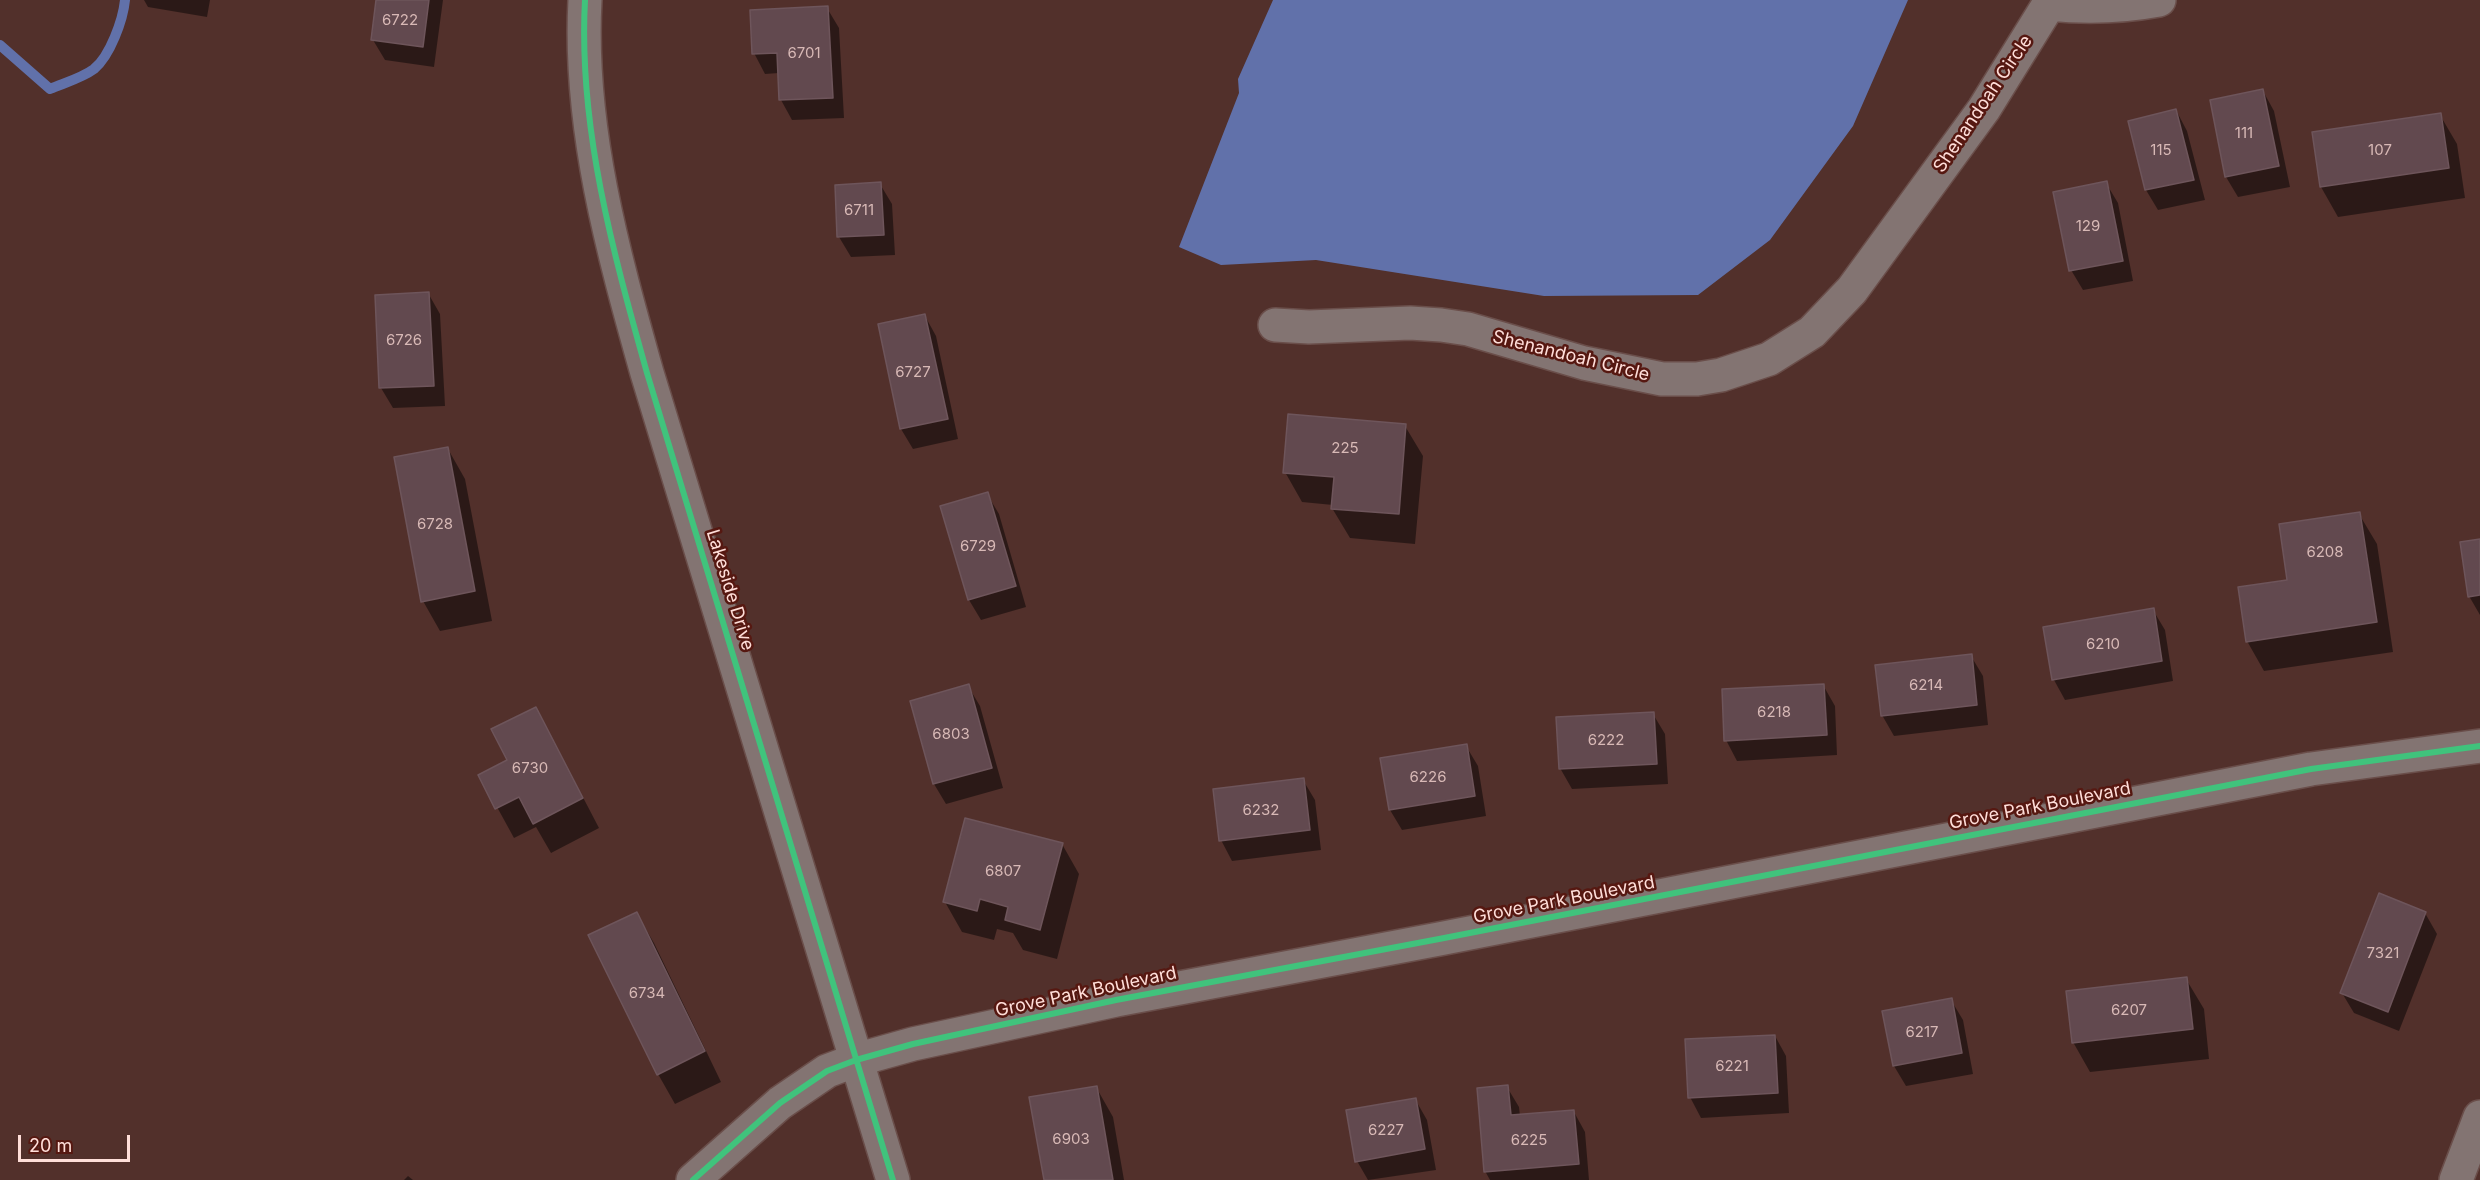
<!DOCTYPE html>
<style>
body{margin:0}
#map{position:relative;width:2480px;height:1180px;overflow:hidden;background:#52302b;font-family:Inter,sans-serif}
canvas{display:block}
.scale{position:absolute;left:18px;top:1135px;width:112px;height:27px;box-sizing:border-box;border:3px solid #ffded9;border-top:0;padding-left:8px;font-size:18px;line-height:21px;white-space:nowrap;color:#ffded9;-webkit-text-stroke:4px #561811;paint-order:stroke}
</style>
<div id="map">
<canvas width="2480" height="1180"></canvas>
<div class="scale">20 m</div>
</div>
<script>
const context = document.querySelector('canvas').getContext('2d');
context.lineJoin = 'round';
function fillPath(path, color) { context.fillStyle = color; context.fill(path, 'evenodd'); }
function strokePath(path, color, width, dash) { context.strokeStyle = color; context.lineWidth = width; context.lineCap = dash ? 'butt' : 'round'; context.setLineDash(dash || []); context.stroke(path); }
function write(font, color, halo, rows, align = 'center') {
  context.font = font + ' Inter,sans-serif'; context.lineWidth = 5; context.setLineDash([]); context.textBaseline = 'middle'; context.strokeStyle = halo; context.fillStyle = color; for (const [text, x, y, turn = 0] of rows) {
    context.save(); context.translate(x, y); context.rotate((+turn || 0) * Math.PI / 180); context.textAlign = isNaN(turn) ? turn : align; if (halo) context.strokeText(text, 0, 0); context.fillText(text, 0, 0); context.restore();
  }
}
const water = new Path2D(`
 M1273,0h635l-55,126 -83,114 -72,55 -154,1 -228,-36 -95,5 -42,-18 60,-154 -1,-14z`);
const shadow = new Path2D(`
 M144,0h66l-3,17 -59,-10z
 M378,0h65l-9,67 -49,-7 -12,-20z
 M827,8l12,20 5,90 -52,2 -11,-20 -2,-27 -14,1 -11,-21z
 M2263,91l11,20 16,76 -52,10 -12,-20z
 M2176,110l11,21 18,69 -47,10 -12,-20z
 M2440,115l17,29 8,54 -127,19 -17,-30z
 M2106,183l12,20 15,78 -50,9 -12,-20z
 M880,184l12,20 3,51 -44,2 -12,-20 -3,-51z
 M428,293l12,21 5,92 -52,2 -12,-20 -5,-92z
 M925,316l11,20 22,103 -45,10 -12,-20z
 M1405,426l18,30 -8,88 -65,-6 -18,-30 1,-3 -31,-3 -17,-30z
 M448,449l17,30 27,142 -52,10 -17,-30z
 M987,494l12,20 27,93 -45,13 -12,-20 -27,-93z
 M2359,514l18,30 16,108 -129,19 -17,-30 42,-60z
 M2480,541v74l-11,-19z
 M2153,610l12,20 8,51 -108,19 -11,-20z
 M1971,656l12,20 5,49 -94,11 -12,-21z
 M1823,685l12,21 2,49 -100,6 -11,-21z
 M968,686l12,20 23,82 -57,16 -12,-20z
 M1653,714l12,20 3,50 -96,5 -12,-21z
 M552,738l47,90 -48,25 -15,-26 -22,11 -34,-62z
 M1466,746l12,20 8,50 -84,14 -12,-20z
 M1303,780l12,20 6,50 -89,11 -11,-21z
 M1062,844l17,30 -22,85 -34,-9 -10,-17 -16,-4 -3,11 -32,-8 -17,-30z
 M2425,913l12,21 -38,97 -45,-18 -12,-20z
 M637,914l17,29 67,139 -46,22 -17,-30z
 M2186,979l18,30 5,50 -119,13 -17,-30z
 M1951,1000l12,20 10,54 -67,12 -12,-20 -10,-54z
 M1775,1036l11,20 3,57 -88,5 -11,-21z
 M1096,1087l17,30 11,63h-79z
 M1507,1087l12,20 1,9 54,-4 11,20 4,48h-99l-5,-9z
 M1415,1099l12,21 9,50 -68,10 -11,-19z
 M408,1176l5,4h-9z`);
const stream = new Path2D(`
 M0,45l50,44
 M50,89c14,-6 32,-11 44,-20 16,-13 29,-49 31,-69`);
const building = new Path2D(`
 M376,0h53l-6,47 -52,-7z
 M828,6l5,92 -54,2 -2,-47 -25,1 -2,-44z
 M2263,89l16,77 -54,11 -15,-77z
 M2176,109l18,71 -49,10 -17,-69z
 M2441,113l8,55 -129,19 -8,-55z
 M2107,181l16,80 -54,10 -16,-79z
 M881,182l3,53 -47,2 -2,-52z
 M429,292l5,94 -55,2 -4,-93z
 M925,314l23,105 -48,10 -22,-105z
 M1288,414l118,10 -7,90 -68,-5 3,-32 -51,-4z
 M448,447l27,144 -54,11 -27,-145z
 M988,492l28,94 -48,14 -28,-94z
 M2360,512l17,110 -131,20 -8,-55 49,-7 -8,-56z
 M2480,539v56l-12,2 -8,-55z
 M2154,608l8,53 -110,19 -9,-53z
 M1972,654l5,51 -96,11 -6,-51z
 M969,684l23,84 -59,16 -23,-83z
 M1824,684l3,51 -103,6 -2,-52z
 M536,707l47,91 -50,26 -14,-27 -24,12 -17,-34 29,-15 -16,-31z
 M1654,712l3,52 -98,5 -3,-52z
 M1467,744l8,52 -86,14 -9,-52z
 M1304,778l6,52 -91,11 -6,-52z
 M965,818l98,25 -23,87 -35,-10 3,-13 -28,-8 -3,12 -34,-9z
 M2379,893l47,19 -38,100 -48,-19z
 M637,912l68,139 -48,24 -69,-140z
 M2187,977l6,52 -121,14 -6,-52z
 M1952,998l10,55 -69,13 -11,-55z
 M1775,1035l3,58 -90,5 -3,-59z
 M1508,1085l3,30 63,-5 5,54 -95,8 -7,-84z
 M1097,1086l16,94h-69l-15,-83z
 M1416,1098l9,51 -70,13 -9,-52z`);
const minor = new Path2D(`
 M585,0c-7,127 28,252 62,373l246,807
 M1275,325l34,2 101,-4 31,2 27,4 116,34 78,16h35l24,-4 48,-16 43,-27 40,-42 132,-181 65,-105c38,4 72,3 110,-4
 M693,1180l87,-77 47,-32 29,-11 57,-16 203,-44 323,-61 872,-170 169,-23
 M2456,1180l24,-63`);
const cycleway = new Path2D(`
 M585,0c-7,127 28,252 62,373l246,807
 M693,1180l87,-77 47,-32 29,-11 57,-16 203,-44 323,-61 872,-170 169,-23`);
const numberNames = [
 ["6722",400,20],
 ["6701",804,53],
 ["111",2244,133],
 ["115",2161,150],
 ["107",2380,150],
 ["6711",859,210],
 ["129",2088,226],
 ["6726",404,340],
 ["6727",913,372],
 ["225",1345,448],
 ["6728",435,524],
 ["6729",978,546],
 ["6208",2325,552],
 ["6210",2103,644],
 ["6214",1926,685],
 ["6218",1774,712],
 ["6803",951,734],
 ["6222",1606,740],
 ["6730",530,768],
 ["6226",1428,777],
 ["6232",1261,810],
 ["6807",1003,871],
 ["7321",2383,953],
 ["6734",647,993],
 ["6207",2129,1010],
 ["6217",1922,1032],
 ["6221",1732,1066],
 ["6227",1386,1130],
 ["6903",1071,1139],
 ["6225",1529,1140]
];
const streetNames = [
 ["Shenandoah Circle",1983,104,-56],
 ["Shenandoah Circle",1571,356,14],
 ["Lakeside Drive",730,590,73],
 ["Grove Park Boulevard",2040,806,-11],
 ["Grove Park Boulevard",1564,900,-11],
 ["Grove Park Boulevard",1086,992,-12]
];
fillPath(water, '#6171aa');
fillPath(shadow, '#0007');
strokePath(stream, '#6171aa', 10);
fillPath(building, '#62494f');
strokePath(building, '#6e555b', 1.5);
strokePath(minor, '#6a4e4a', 36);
strokePath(minor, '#837472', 33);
strokePath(cycleway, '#40c37c', 6);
write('15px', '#d8b9b6', null, numberNames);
write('18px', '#ffded9', '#561811', streetNames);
</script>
